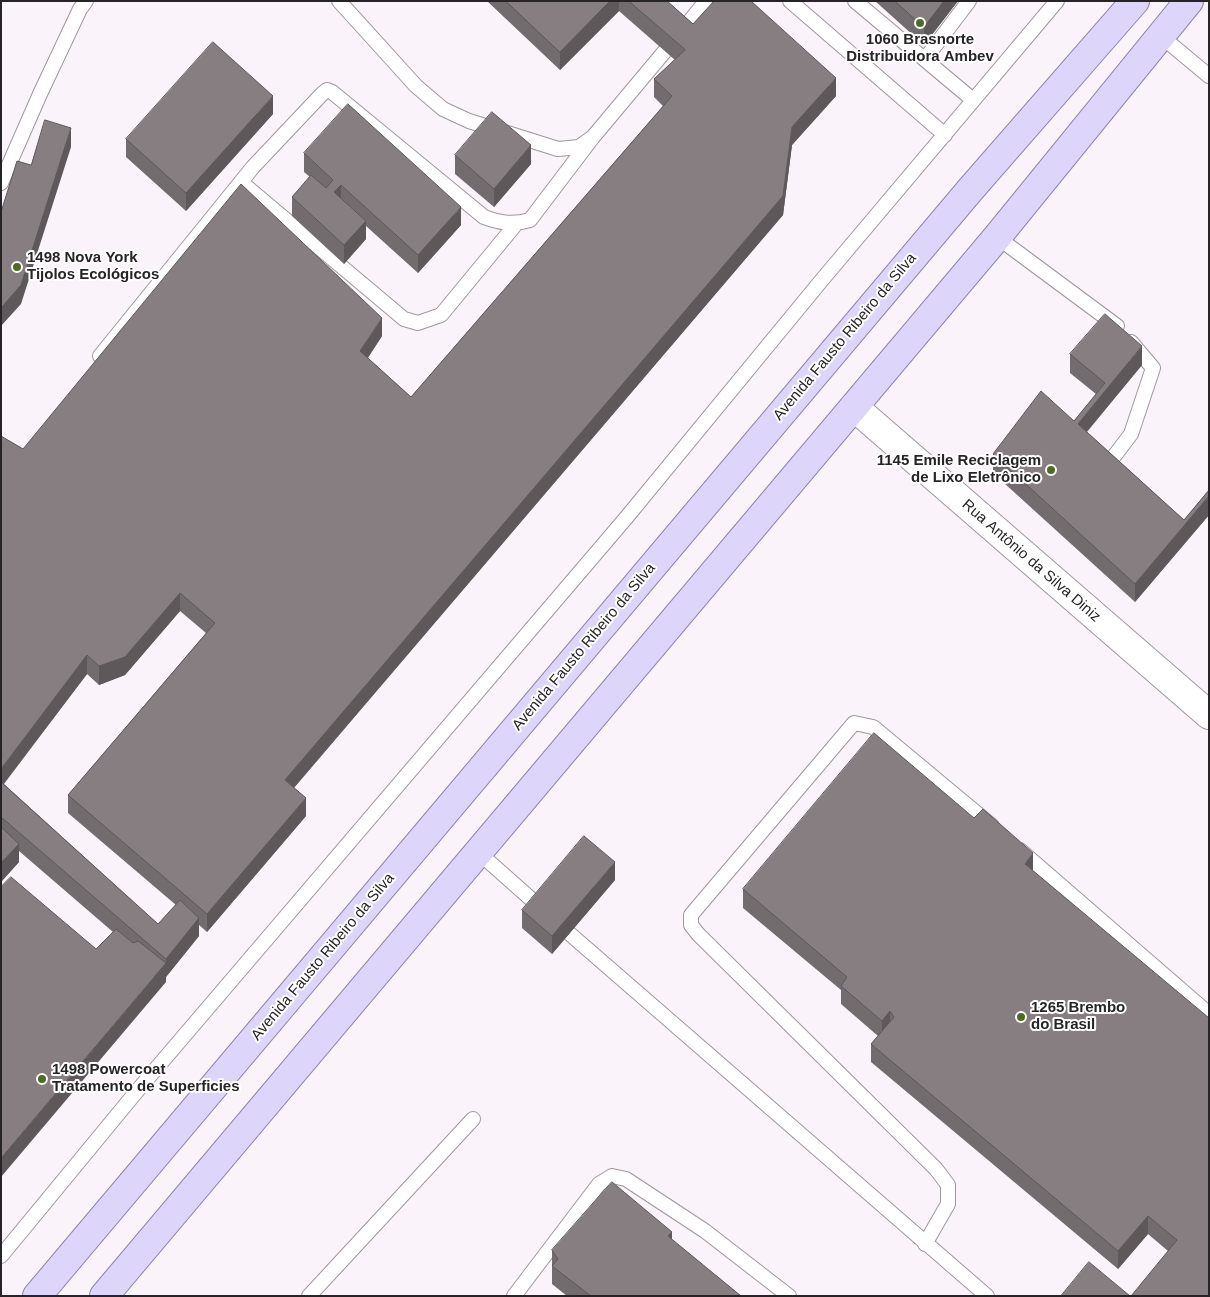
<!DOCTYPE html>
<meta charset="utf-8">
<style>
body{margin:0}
#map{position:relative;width:1210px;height:1297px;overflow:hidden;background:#faf4fa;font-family:Arial,sans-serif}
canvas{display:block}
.frame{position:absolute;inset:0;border:2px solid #262426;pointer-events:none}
</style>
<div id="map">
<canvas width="1210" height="1297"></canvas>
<div class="frame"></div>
</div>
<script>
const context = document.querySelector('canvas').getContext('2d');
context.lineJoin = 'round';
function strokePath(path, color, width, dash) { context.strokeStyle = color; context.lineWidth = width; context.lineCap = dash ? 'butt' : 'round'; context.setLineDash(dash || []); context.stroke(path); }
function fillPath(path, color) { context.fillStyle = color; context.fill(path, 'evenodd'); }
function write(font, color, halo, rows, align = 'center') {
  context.font = font + ' Arial,sans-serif'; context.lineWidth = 4; context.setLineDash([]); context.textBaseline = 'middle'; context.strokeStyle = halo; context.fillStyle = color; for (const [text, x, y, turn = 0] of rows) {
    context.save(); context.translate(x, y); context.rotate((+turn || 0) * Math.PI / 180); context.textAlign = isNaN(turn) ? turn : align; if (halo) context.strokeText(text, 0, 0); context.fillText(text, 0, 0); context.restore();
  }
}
const service = new Path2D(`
 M339,1l77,85 27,23 26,12 89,28 21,-2 14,-10 72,-86
 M790,1l155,134
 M855,1l118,99
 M681,32l25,-31
 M1161,36l48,40
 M925,59l44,-58
 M241,182l163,137 14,4 23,-8 75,-91
 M1,183l39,-89 40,-85 6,-8
 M997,237l120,89
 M100,356l153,-189 69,-73 5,-4 5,2 152,125c16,6 29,8 46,3l63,-83
 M1112,459l19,-25 22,-66 -22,-26
 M1020,850l189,164
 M478,852l62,55
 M570,934l417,362
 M925,1244l23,-40v-19l-12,-16 -238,-235 -7,-9v-10l163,-192 19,4 119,99
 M1,1256l136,-165 489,-573 195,-237 236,-280
 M309,1296l164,-177
 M514,1296l85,-112 13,-8 14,3 79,52 84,65`);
const minor = new Path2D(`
 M854,407l355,308`);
const primary = new Path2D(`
 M37,1296l933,-1106 165,-189
 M104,1296l893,-1059 192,-236`);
const wall = new Path2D(`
 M487,1h180l26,23 143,72 -44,49 -9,70 -489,573 12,28 -99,116 -8,-7v11l-33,41v5l-70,-33 17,-17 -94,-81v11l-18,20v-446l22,13 359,-113 -14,22 43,39 252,-291 -9,-9v-18l21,-19 -56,-49 -59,59zM180,611l26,22 -138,162v18l108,92 -18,19 -154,-140 83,-110 12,11 26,-10z
 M875,1h83l-34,44z
 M273,114l-87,97 -60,-54v-18z
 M304,153l157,72 -43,48 -52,-47v13l-22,25 -52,-48v-19l18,-20 -6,-5z
 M455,155l76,9 -37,43 -39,-33z
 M1070,354l72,11 -55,67 97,88 25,-30v25l-74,87 -142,-129v-19l81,-33 22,-27 -26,-21z
 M1033,871l176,425 -41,-45 -20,-17 -30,35 -247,-207v-18l7,-8 -37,-32v-14l-98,-82v-19z
 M615,880l-63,74 -30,-26v-18z
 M672,1240l69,56h-174l-15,-12v-34z`);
const shadedWall = new Path2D(`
 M610,1h9v10l-59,59v-18z
 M944,1h14l-34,44v-18z
 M836,78v18l-44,49 -9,70 -498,583v-18l507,-653z
 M273,96v18l-87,97v-18z
 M71,128v19l-50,157 -20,22v-18z
 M531,145v19l-37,43v-18z
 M341,185v18l-7,-11z
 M461,207v18l-43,48v-18z
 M366,221v18l-22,25v-19z
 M382,318v18l-22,33v-18z
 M1142,346v19l-64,77v-18z
 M1209,496v19l-74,87v-18z
 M180,593v18l-55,64 -26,10v-19z
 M87,655v19l-86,113v-18z
 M306,798v18l-99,116v-18z
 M19,844v18l-18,20v-19z
 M1033,853v18l-8,-7z
 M615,862v18l-63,74v-18z
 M199,918v18l-33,41v-18z
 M166,963v19l-165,195v-19z
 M890,1011v18l-8,10v-18z
 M1148,1216v18l-30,35v-18z
 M672,1232v19l-4,-15z`);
const building = new Path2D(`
 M506,1h104l-50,51z
 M629,1h38l26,23 21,-23h37l85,77 -44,49 -9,69 -498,584 21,18 -99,116 -139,-119 147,-172 -35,-30 -55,64 -26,9 -12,-11 -86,114v-333l22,13 218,-265 141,134 -22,33 51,46 261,-301 -18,-17 31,-29z
 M895,1h49l-20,26z
 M213,42l60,54 -87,97 -60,-54z
 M348,104l113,103 -43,48 -77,-70 -7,7 32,29 -22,24 -52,-48 19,-22 15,13 7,-8 -29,-27z
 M492,112l39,33 -37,44 -39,-34z
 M45,120l26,8 -50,157 -20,23v-96l16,-51 14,4z
 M1105,314l37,32 -64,78 106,96 25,-30v6l-74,88 -142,-130 48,-63 33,30 31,-38 -35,-29z
 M874,733l100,85 9,-9 50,44 -8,11 184,154v278h-78l46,-56 -29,-24 -30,35 -247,-207 23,-27 -4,-6 -8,10 -41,-35 6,-9 -104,-88z
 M1,782l157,142 22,-24 19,18 -33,41 -165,-142z
 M1,827l18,17 -18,19z
 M584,836l31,26 -63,74 -30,-26z
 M11,877l85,72 20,-20 17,14 5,-2 28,22 -165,195v-271z
 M612,1182l60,50 -4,4 73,60h-150l-39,-30 6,-7 -6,-9z
 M1089,1262l41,34h-69z`);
const markers = [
 [920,23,5,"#4e6c21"],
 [17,267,5,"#4e6c21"],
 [1051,470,5,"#4e6c21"],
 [1021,1017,5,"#4e6c21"],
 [42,1079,5,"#4e6c21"]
];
const poiNames = [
 ["1060 Brasnorte",920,40,"center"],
 ["Distribuidora Ambev",920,57,"center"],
 ["1498 Nova York",27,258],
 ["Tijolos Ecológicos",27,275],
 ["1145 Emile Reciclagem",1041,461,"right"],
 ["de Lixo Eletrônico",1041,478,"right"],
 ["1265 Brembo",1031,1008],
 ["do Brasil",1031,1025],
 ["1498 Powercoat",52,1070],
 ["Tratamento de Superficies",52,1087]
];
const streetNames = [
 ["Avenida Fausto Ribeiro da Silva",845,337,-50],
 ["Rua Antônio da Silva Diniz",1031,561,41],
 ["Avenida Fausto Ribeiro da Silva",584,647,-50],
 ["Avenida Fausto Ribeiro da Silva",323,957,-50]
];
strokePath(service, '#9e989d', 16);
strokePath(minor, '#9e989d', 30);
strokePath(primary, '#8f86ae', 30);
strokePath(service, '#fff', 14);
strokePath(minor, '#fff', 28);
strokePath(primary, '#ded6fa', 28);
fillPath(wall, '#736c6e');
fillPath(shadedWall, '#5e585a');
fillPath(building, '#867e80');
strokePath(building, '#5e585a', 1);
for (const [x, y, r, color] of markers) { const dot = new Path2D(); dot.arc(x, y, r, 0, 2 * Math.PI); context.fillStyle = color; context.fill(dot); strokePath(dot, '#fff', 2); }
write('bold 15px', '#262426', '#fff', poiNames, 'left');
write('15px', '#262426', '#fff', streetNames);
</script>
